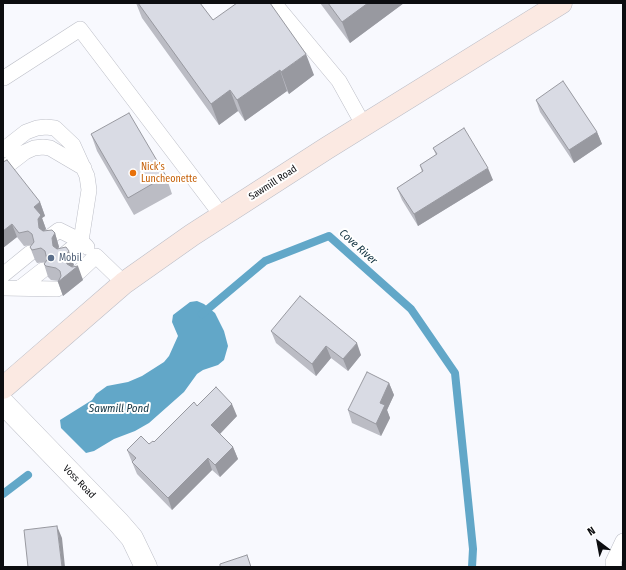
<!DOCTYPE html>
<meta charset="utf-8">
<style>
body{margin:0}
#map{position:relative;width:626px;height:570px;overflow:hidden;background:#f8f9fe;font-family:"Fira Sans Condensed",sans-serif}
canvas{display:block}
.frame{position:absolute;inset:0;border:4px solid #0c0d10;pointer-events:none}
.north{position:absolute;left:578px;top:522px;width:40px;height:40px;-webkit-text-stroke:3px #fff;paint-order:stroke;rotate:328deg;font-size:11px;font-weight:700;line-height:16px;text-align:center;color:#0c0d10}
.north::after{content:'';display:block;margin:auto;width:14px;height:18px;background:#0c0d10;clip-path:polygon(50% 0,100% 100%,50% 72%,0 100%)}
</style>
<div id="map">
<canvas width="626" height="570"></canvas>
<div class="frame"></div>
<div class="north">N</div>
</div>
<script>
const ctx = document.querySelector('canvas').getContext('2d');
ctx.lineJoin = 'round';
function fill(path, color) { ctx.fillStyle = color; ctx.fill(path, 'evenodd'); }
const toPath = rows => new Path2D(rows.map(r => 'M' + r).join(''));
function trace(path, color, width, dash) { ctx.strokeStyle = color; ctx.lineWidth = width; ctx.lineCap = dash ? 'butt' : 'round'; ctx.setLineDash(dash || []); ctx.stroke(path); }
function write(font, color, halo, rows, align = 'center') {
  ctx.font = font + ' "Fira Sans Condensed",sans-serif'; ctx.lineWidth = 4; ctx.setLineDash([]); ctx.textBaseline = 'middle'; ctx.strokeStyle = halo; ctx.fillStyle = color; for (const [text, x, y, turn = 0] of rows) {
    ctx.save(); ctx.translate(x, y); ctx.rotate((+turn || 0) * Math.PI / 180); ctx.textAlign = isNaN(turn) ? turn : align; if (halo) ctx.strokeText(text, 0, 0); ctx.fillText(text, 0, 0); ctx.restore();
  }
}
fill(toPath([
 [197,301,204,304,215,313,224,331,228,346,224,360,218,365,203,370,197,374,184,392,149,423,135,431,114,439,94,451,86,453,61,428,60,420,92,400,96,394,107,386,128,382,142,376,164,362,169,356,178,336,172,322,173,315,190,302]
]), '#62a7c8');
trace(toPath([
 [202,314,265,261,329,236,411,309,455,373,473,549,472,567],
 [3,494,28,475]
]), '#62a7c8', 8);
const lane = toPath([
 [274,3,339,81,364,126],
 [4,78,80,29,222,216],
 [3,150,26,132,37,128,46,127,55,128,73,145,87,176,89,190,81,241,65,254],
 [3,169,25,152,34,148,43,147,50,148,84,168],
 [51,236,59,230,81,241,87,247],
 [79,272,96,256,124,283],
 [3,275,30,253],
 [3,288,57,289],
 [20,288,43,270],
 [614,567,613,562,623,541]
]);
const street = toPath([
 [3,403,119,523,132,538,146,567]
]);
const secondary = toPath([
 [3,388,124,283,192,235,327,148,561,3]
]);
trace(lane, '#bcbec7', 16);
trace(street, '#bcbec7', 23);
trace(secondary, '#bcbec7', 23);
trace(lane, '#fff', 15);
trace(street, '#fff', 22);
trace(secondary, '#fbe9e2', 22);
fill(toPath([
 [136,3,200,3,213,20,314,75,289,94,287,91,245,121,238,111,219,125,142,18],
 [320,3,404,3,350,43],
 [536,100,597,132,602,144,574,163,540,112],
 [91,134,166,176,172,194,134,215,97,151],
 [433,148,493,180,418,226,402,200,397,188,422,172,420,165,436,155],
 [3,162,40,202,45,216,42,218,46,229,44,231,55,233,59,247,58,249,74,265,72,267,83,280,63,296,58,282,59,281,51,280,48,277,44,264,45,262,37,263,35,260,30,247,32,245,24,246,17,237,3,248],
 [271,331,361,355,348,371,331,358,316,376,276,343],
 [389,383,394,395,387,410,390,418,381,436,352,423,348,410],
 [197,406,237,416,220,434,233,447,238,459,220,477,212,470,172,510,137,474,127,450,149,444,154,442]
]), '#bbbcc4');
fill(toPath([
 [368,3,404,3,350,43,342,22],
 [306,54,314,75,289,94,281,72],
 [280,70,287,91,245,121,237,100],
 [230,90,238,111,219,125,211,104],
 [597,132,602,144,574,163,569,150],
 [488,168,493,180,418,226,414,214],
 [40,202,45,216,42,218,46,229,43,233,39,228,34,207],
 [12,224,17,237,3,248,3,231],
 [55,233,59,247,56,251,53,246,52,238],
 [69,251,74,265,70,270,78,266,83,280,63,296,58,282,67,264,65,256],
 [357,343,361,355,348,371,343,359],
 [326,346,331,358,316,376,312,364],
 [389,383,394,395,387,410,390,418,381,436,376,424,380,403],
 [232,404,237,416,216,438,211,425],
 [233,447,238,459,220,477,215,465],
 [208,458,212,470,172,510,168,498],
 [57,526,62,538,65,567,62,567]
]), '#9899a0');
const building = toPath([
 [138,3,200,3,213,20,237,3,270,3,306,54,281,72,280,70,237,100,230,90,211,104,138,3],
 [328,3,368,3,342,22,328,3],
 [563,81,597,132,569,150,536,100,563,81],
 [129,113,166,176,128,198,91,134,129,113],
 [464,128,488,168,414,214,397,188,423,171,420,165,437,154,433,148,464,128],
 [7,160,40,202,34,207,41,215,38,219,39,228,43,231,52,230,55,233,52,238,53,246,57,249,66,247,69,251,65,256,67,264,72,267,78,266,58,282,61,276,60,271,56,268,46,266,44,264,47,260,45,251,41,248,32,250,30,247,34,242,32,234,28,231,19,233,12,224,3,231,3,162,7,160],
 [300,296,357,343,343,359,326,346,312,364,271,331,300,296],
 [367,372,389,383,380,403,385,405,376,424,348,410,367,372],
 [216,387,232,404,211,425,233,447,215,465,208,458,168,498,132,462,136,458,127,450,141,436,149,444,153,441,154,442,194,402,197,406,216,387],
 [57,526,62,567,28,567,24,530,57,526],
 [247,555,251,567,220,567,220,564,247,555]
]);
fill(building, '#d9dbe4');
trace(building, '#9899a0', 1);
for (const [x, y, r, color] of [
 [133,173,4,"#e8710a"],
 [51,258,4,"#5c6f8a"]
]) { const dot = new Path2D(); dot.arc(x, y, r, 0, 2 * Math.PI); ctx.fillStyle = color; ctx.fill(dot); trace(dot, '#fff', 1.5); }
write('10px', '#c56008', '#fff', [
 ["Nick’s",141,167],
 ["Luncheonette",141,179]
], 'left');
write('10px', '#0c0d10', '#fff', [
 ["Sawmill Road",273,183,-33],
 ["Voss Road",79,482,46]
]);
write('10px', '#4e5e75', '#fff', [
 ["Mobil",59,258]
], 'left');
write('italic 11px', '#10313f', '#fff', [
 ["Cove River",358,247,42],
 ["Sawmill Pond",119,409]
]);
</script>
